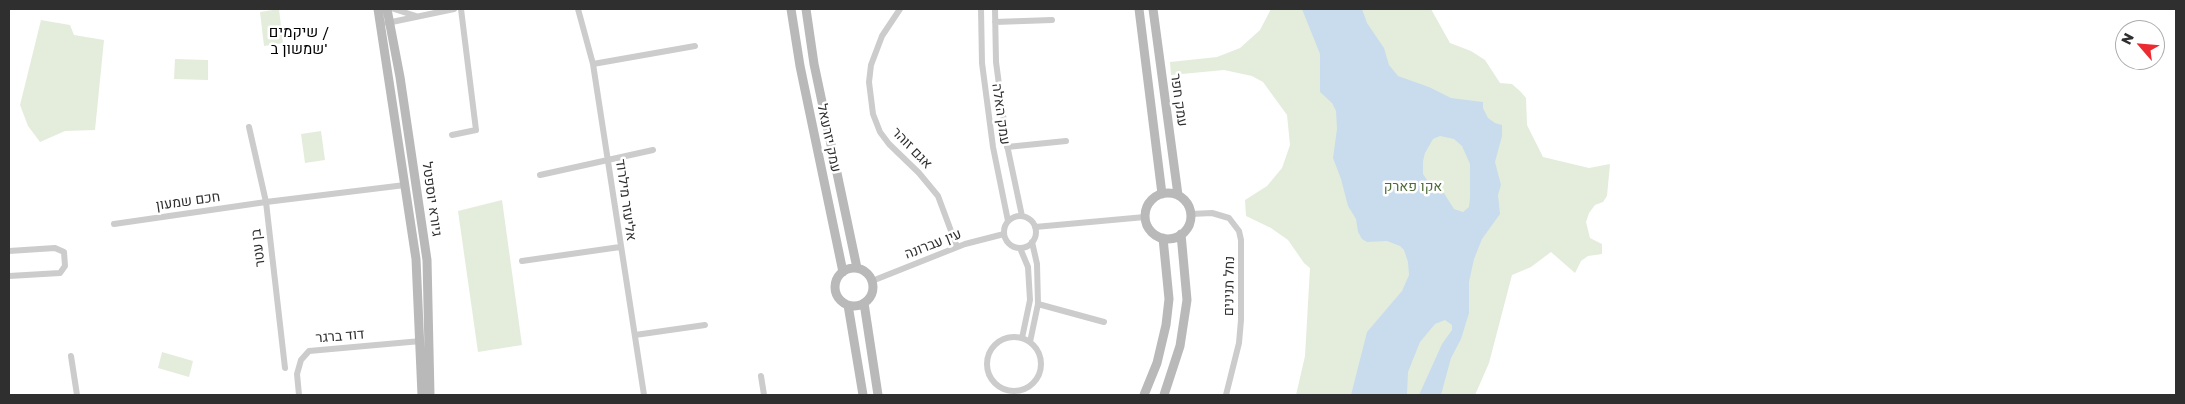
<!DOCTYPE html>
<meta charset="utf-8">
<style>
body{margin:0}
#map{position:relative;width:2185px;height:404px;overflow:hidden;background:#fff;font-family:"Golos Text",sans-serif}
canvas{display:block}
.frame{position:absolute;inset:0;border:10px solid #2f2f2f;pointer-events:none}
.north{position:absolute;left:2115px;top:20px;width:50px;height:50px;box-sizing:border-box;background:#fff;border:1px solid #acacac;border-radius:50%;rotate:297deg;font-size:14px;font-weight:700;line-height:20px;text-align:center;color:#2f2f2f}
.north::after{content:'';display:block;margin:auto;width:18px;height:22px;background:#eb2b2f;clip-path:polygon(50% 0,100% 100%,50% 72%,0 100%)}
</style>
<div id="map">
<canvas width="2185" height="404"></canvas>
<div class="frame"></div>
<div class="north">N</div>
</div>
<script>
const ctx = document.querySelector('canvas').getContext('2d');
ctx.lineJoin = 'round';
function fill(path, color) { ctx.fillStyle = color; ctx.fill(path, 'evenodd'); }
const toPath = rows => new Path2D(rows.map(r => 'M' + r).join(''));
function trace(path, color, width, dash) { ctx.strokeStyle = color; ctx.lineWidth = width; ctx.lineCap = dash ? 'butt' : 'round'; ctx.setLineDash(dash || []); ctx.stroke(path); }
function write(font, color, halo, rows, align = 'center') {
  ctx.font = font + ' "Golos Text",Heebo,sans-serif'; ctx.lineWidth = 5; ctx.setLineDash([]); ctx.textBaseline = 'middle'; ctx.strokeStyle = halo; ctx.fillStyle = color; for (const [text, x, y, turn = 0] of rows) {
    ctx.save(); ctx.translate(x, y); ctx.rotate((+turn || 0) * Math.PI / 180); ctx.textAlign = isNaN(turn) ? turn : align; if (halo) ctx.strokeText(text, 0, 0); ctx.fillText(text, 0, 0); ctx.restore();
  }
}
fill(toPath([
 [279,9,283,43,264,46,260,12],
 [1271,9,1431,9,1450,43,1471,51,1485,60,1500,83,1512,84,1521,92,1526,98,1527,125,1543,157,1589,168,1610,164,1607,196,1603,202,1595,205,1589,213,1586,222,1590,238,1602,244,1602,254,1588,256,1581,261,1575,273,1551,252,1531,267,1512,275,1489,363,1475,395,1296,395,1305,356,1310,268,1304,263,1288,240,1271,228,1246,216,1245,200,1267,186,1282,168,1290,145,1287,115,1263,82,1252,76,1224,70,1171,75,1170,62,1217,57,1240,48,1260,30],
 [41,20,70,25,74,35,104,40,95,130,65,131,40,142,28,126,20,105],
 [175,59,208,60,208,80,174,79],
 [321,131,325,160,305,163,301,134],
 [502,200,522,345,478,352,458,211],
 [162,352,193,361,189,377,158,368]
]), '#e4eddc');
fill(toPath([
 [1302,9,1362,9,1367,23,1384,48,1389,65,1398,76,1429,87,1451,98,1483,102,1483,108,1488,118,1495,123,1502,125,1502,136,1495,162,1501,185,1498,195,1500,214,1482,239,1474,259,1469,282,1469,313,1461,339,1451,358,1441,395,1419,395,1442,344,1452,330,1452,325,1445,320,1435,324,1420,342,1408,372,1407,395,1351,395,1367,332,1402,291,1409,275,1408,262,1404,250,1400,246,1387,241,1367,242,1362,239,1358,232,1356,219,1348,206,1341,179,1333,158,1337,129,1336,111,1332,103,1320,92,1320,54],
 [1440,136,1454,139,1462,146,1470,164,1470,198,1469,207,1463,212,1454,209,1442,190,1427,180,1423,174,1423,161,1425,153,1433,139]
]), '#c8dced');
trace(toPath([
 [394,9,416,16],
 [578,9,593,64,644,395],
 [900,9,882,36,871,65,869,82,873,114,880,132,889,144,919,173,938,196,957,247],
 [981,9,982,63,993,147,1008,221],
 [995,9,996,62,1007,145,1022,216],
 [995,22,1052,20],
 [387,23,454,9],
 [593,64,695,46],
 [249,127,266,202,285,368],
 [452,135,476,130,461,9],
 [1007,147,1066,141],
 [540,175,653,150],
 [1191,214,1212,213,1229,218,1239,231,1241,240,1241,320,1239,343,1226,395],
 '1004 232a16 16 0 1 1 32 0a16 16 0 1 1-32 0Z',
 [114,224,266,202,405,185],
 [1035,227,1145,217],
 [1020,248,1028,267,1030,300,1022,338],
 [9,251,55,248,64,252,65,266,60,273,9,276],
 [522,261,620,247],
 [872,281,965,244,1004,234],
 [1038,304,1104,322],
 [635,335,705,325],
 '987 364a27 27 0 1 1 54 0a27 27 0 1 1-54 0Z',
 [1030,342,1038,304,1037,264,1032,242],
 [71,356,77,395],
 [761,376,764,395],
 [299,395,297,374,301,360,309,351,421,341]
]), '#ccc', 6);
trace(toPath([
 [378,9,416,259,422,395],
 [387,9,400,77,427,260,430,395],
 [791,9,800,66,843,272],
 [806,9,814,64,857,268],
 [1139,9,1162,194],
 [1153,9,1178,195],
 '1145 216a23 23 0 1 1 46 0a23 23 0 1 1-46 0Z',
 '835 287a19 19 0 1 1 38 0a19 19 0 1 1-38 0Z',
 [864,303,878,395],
 [848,305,863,395],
 [1144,395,1157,363,1166,325,1169,299,1163,238],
 [1164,395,1180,346,1187,300,1181,234]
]), '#b9b9b9', 9);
write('14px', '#2f2f2f', '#fff', [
 ["עמק חפר",1179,100,82],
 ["עמק האלה",1001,114,82],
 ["עמק יזרעאל",829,138,78],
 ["אגם זוהר",912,148,46],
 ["גיורא יוספטל",432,199,82],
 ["אליעזר מילרוד",626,200,82],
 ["חכם שמעון",188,201,-8],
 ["עין עברונה",933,244,-21],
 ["בן עטר",258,248,-97],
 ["נחל תנינים",1229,286,-89],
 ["דוד ברגר",340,336,-5]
]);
write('14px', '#4f6c3a', '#fff', [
 ["אקו פארק",1413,187]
]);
write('15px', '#000', '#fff', [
 ["שיקמים /",299,32],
 ["שמשון ב'",299,49]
]);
</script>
